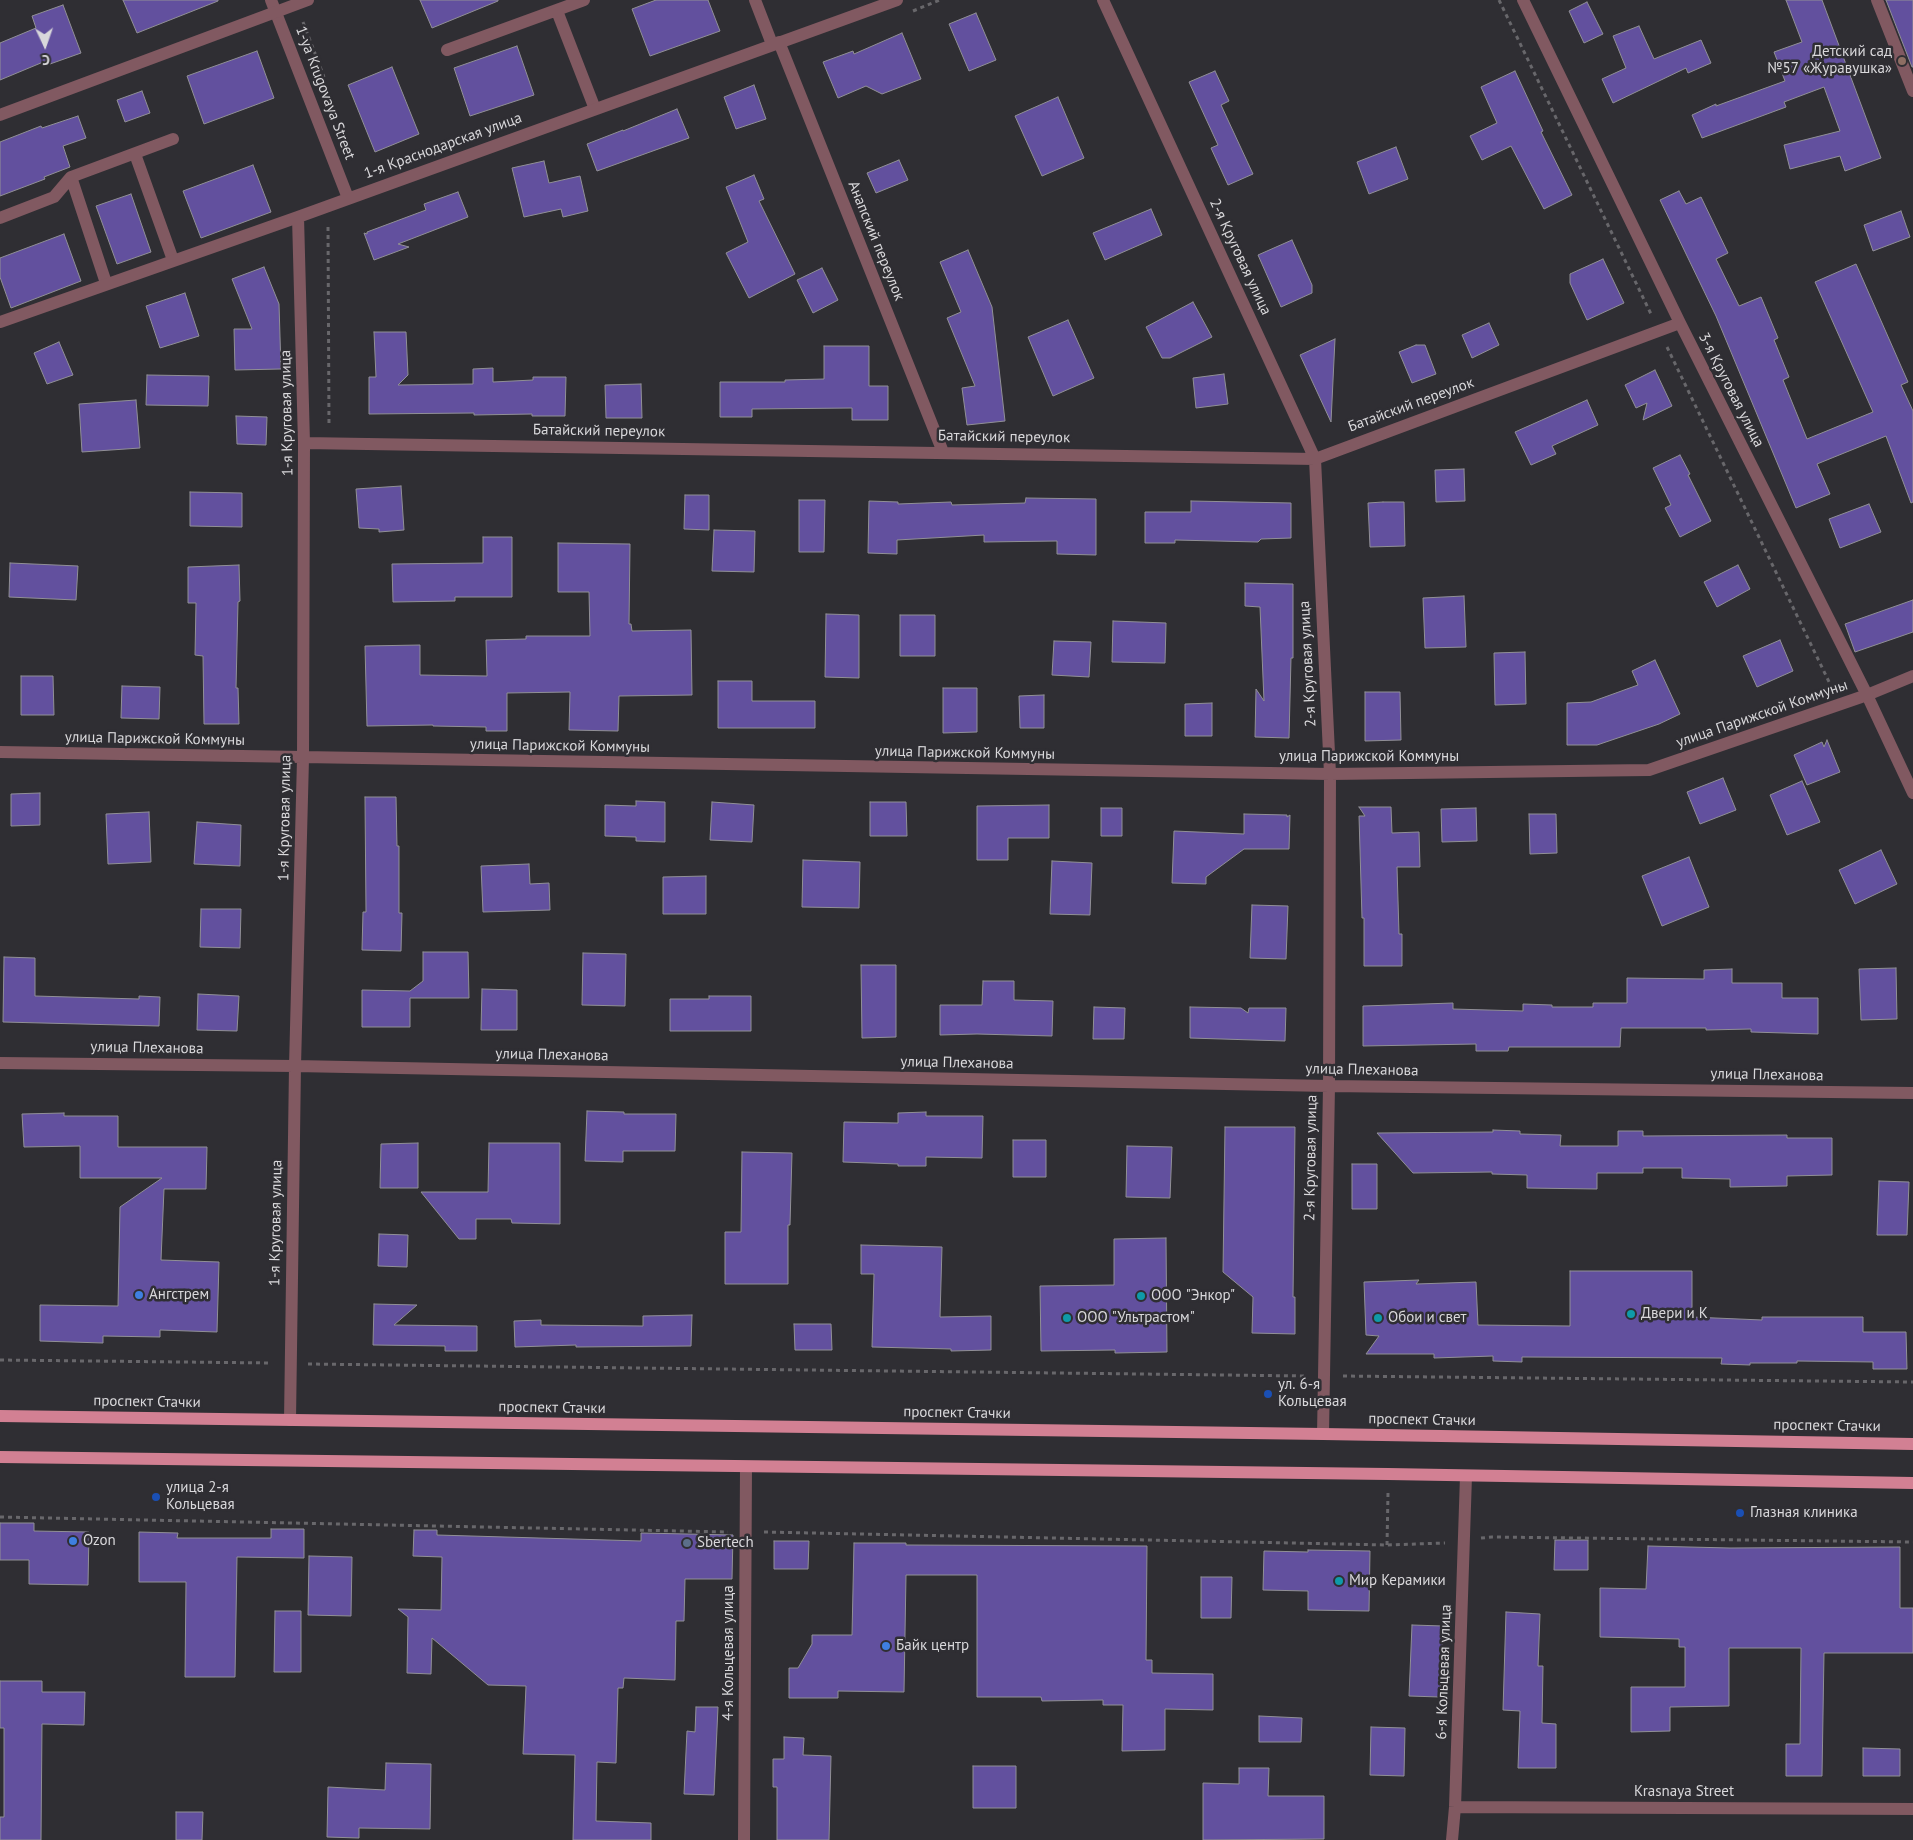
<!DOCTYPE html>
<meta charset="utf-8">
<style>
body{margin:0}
#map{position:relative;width:1913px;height:1840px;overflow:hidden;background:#2f2e33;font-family:"PT Sans",sans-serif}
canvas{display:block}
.north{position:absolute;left:20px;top:20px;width:50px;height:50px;-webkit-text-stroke:4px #2f2e33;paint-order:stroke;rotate:177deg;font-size:14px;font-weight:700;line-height:20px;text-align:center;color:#d9d8db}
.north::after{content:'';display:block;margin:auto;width:18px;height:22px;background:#d9d8db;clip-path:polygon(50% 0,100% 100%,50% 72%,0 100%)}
</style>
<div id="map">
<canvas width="1913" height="1840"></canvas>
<div class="north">С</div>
</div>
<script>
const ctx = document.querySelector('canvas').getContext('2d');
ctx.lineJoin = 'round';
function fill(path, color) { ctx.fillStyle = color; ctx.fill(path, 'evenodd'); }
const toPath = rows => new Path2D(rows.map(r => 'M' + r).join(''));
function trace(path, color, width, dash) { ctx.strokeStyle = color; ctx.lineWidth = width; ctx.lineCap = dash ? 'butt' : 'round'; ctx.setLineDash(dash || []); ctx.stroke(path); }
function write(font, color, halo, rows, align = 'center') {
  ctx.font = font + ' "PT Sans",sans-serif'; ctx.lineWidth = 5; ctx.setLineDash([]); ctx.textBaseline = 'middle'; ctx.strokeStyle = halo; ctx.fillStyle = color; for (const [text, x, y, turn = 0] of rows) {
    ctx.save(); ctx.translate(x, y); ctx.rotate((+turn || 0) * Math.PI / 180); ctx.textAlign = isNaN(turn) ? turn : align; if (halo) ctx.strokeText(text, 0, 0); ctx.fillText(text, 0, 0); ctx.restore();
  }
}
const building = toPath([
 [123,0,218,0,218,1,137,33,123,0],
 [420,0,498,0,498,1,432,28,420,0],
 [656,0,708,0,720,31,650,56,632,9,656,0],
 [1786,0,1822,0,1881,158,1845,171,1840,156,1790,169,1784,145,1840,131,1824,87,1784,102,1786,107,1702,138,1692,115,1716,104,1716,106,1785,81,1774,52,1802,42,1786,0],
 [1886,0,1913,0,1913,67,1912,67,1886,0],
 [1587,2,1603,34,1584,43,1569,11,1587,2],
 [63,5,81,53,50,64,48,60,0,80,0,43,36,28,32,16,63,5],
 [976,13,996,60,969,71,949,24,976,13],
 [1639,26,1654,59,1701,40,1711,63,1688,73,1686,68,1613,103,1602,79,1626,68,1613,36,1639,26],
 [902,33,921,79,882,94,866,86,838,98,823,62,853,51,854,54,902,33],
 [517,46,534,95,470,116,454,68,517,46],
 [257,51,274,98,204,124,187,76,257,51],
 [392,67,419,134,375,152,348,85,392,67],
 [1215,71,1229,101,1221,105,1253,174,1228,185,1211,148,1218,145,1189,82,1215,71],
 [1515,71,1543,131,1541,132,1572,195,1544,209,1511,146,1482,160,1470,136,1497,123,1481,87,1515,71],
 [754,85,766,119,736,129,724,97,754,85],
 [142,91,150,113,125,122,117,100,142,91],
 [1058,97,1084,158,1042,176,1015,116,1058,97],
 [677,109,689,138,597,171,587,144,623,130,623,131,677,109],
 [78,116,86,138,63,146,70,167,44,177,45,179,0,196,0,142,41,126,42,128,78,116],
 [1396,147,1408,179,1369,194,1357,162,1396,147],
 [899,160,908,180,876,193,867,173,899,160],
 [544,161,549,183,580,176,588,211,563,217,561,209,524,217,512,168,544,161],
 [253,165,271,212,201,238,183,191,253,165],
 [754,175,764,199,759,201,795,274,749,298,726,253,748,242,726,187,754,175],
 [1679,191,1686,204,1701,197,1728,253,1716,259,1739,306,1761,297,1778,338,1774,340,1789,377,1783,380,1807,439,1873,412,1815,282,1856,264,1908,382,1901,385,1913,411,1913,502,1911,503,1886,436,1817,464,1830,494,1796,508,1716,316,1660,200,1679,191],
 [458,192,468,217,398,244,409,247,374,260,364,233,367,234,367,232,426,210,424,204,458,192],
 [131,194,151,252,117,264,96,206,131,194],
 [1151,209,1162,235,1105,260,1093,233,1151,209],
 [1901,211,1910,237,1873,251,1864,225,1901,211],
 [64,234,81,281,11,308,0,277,0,258,64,234],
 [1292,240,1312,285,1312,293,1281,307,1258,255,1292,240],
 [968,250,992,307,1005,421,967,425,962,388,975,386,947,318,961,312,940,262,968,250],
 [1603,259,1624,303,1587,320,1570,283,1570,274,1603,259],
 [264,267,279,304,281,369,235,370,234,329,252,329,232,279,264,267],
 [822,268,838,300,813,313,797,280,822,268],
 [185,293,199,336,160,348,146,306,185,293],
 [1193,302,1212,337,1170,358,1162,358,1146,327,1193,302],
 [1068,320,1094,378,1053,396,1028,337,1068,320],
 [1489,323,1499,345,1472,358,1462,335,1489,323],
 [374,332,406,332,408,375,398,385,473,384,473,369,493,368,493,382,533,380,533,377,566,377,565,416,532,416,532,414,474,415,474,413,369,414,369,377,376,377,374,332],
 [1335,339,1331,422,1300,355,1335,339],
 [59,342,73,375,47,384,34,353,59,342],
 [1416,345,1425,345,1436,374,1412,383,1399,352,1416,345],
 [824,346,869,346,869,386,888,386,888,420,852,420,852,408,752,409,752,417,720,417,720,382,785,382,785,380,824,379,824,346],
 [1655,370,1672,406,1643,420,1647,403,1636,408,1625,385,1655,370],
 [1224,374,1228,404,1196,408,1193,378,1224,374],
 [147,375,209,376,208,406,146,405,147,375],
 [641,384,642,418,606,418,605,385,641,384],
 [136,400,140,448,82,452,79,404,136,400],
 [1587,400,1598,425,1552,446,1556,454,1531,465,1515,432,1587,400],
 [236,416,267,417,266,445,237,444,236,416],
 [1680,455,1690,474,1688,475,1711,521,1680,537,1665,508,1671,505,1653,468,1680,455],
 [1464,469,1465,501,1436,502,1435,470,1464,469],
 [401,486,404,530,379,532,379,529,359,528,356,489,401,486],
 [190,492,242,493,242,527,190,526,190,492],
 [685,495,709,495,709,530,684,529,685,495],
 [1026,498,1096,499,1096,555,1057,554,1057,541,984,542,984,535,897,540,897,554,868,553,869,501,898,502,898,504,951,502,952,505,1025,503,1026,498],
 [799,500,825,500,824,552,799,552,799,500],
 [1191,501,1291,503,1291,538,1261,539,1258,542,1175,540,1175,543,1145,543,1145,512,1191,512,1191,501],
 [1383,502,1404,502,1405,546,1370,547,1368,503,1383,502],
 [1869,504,1881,532,1840,548,1829,519,1869,504],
 [714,530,755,531,754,572,712,571,714,530],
 [483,537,512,537,512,597,455,597,455,601,393,602,392,564,483,563,483,537],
 [558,543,630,544,629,624,631,624,632,631,691,630,692,695,619,696,618,731,569,730,570,692,507,693,507,731,486,731,486,727,433,726,433,725,367,726,365,646,420,645,420,675,487,676,486,640,526,639,526,636,590,636,589,592,558,592,558,543],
 [10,563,78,566,76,600,9,597,10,563],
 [239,565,240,601,238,602,236,688,238,688,239,724,204,724,203,656,195,655,196,603,188,603,188,567,239,565],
 [1738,565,1750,589,1717,607,1704,582,1738,565],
 [1245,583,1293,584,1293,658,1291,658,1289,738,1255,737,1256,689,1264,701,1260,607,1245,606,1245,583],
 [1464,596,1466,647,1425,648,1423,598,1464,596],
 [1913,600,1913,632,1855,652,1845,624,1913,600],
 [826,614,859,615,859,678,825,677,826,614],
 [900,615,935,615,935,656,900,656,900,615],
 [1113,621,1166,623,1165,663,1112,662,1113,621],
 [1780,640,1793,671,1757,687,1743,656,1780,640],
 [1054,641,1091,642,1089,677,1052,675,1054,641],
 [1525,652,1526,704,1495,705,1494,653,1525,652],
 [1655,660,1680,714,1659,724,1597,745,1567,745,1567,703,1591,702,1638,685,1632,671,1655,660],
 [21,676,53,676,54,715,21,715,21,676],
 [718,681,752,681,752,701,815,701,815,728,718,728,718,681],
 [122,686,160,687,159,719,121,718,122,686],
 [943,688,977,688,977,732,943,733,943,688],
 [1365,692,1400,692,1401,740,1365,741,1365,692],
 [1044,695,1044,728,1020,728,1019,696,1044,695],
 [1212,703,1212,736,1185,736,1185,704,1212,703],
 [1827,740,1840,772,1807,785,1794,755,1822,742,1824,747,1827,740],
 [1723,778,1736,810,1700,824,1687,792,1723,778],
 [1802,781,1820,822,1787,835,1770,795,1802,781],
 [40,793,40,825,11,826,11,794,40,793],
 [365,797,396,797,397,846,399,846,399,913,402,913,401,951,362,950,363,912,366,912,365,797],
 [636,801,665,802,665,842,636,841,636,837,605,836,605,805,636,806,636,801],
 [712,802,754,805,752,842,710,840,712,802],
 [870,802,906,802,907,836,870,836,870,802],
 [1049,805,1049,838,1008,838,1008,860,977,860,977,806,1049,805],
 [1359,807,1391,807,1392,833,1419,832,1420,867,1397,867,1399,934,1402,934,1402,966,1364,966,1364,918,1362,918,1359,816,1365,816,1359,807],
 [1101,808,1122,808,1122,836,1101,836,1101,808],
 [1476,808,1477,841,1442,842,1441,809,1476,808],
 [149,812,151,862,108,864,106,814,149,812],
 [1244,814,1287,815,1287,817,1290,815,1289,849,1244,849,1206,877,1206,884,1172,883,1174,831,1244,834,1244,814],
 [1529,814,1556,814,1557,853,1530,854,1529,814],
 [197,822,241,825,240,866,194,864,197,822],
 [1881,850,1897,884,1855,904,1839,870,1881,850],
 [1689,857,1709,907,1662,926,1642,876,1689,857],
 [803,860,860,862,859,908,802,907,803,860],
 [1052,861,1092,863,1090,915,1050,914,1052,861],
 [529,864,530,884,549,883,550,910,483,912,481,866,529,864],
 [706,876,706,914,663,914,663,877,706,876],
 [1252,905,1288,906,1286,959,1250,958,1252,905],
 [201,909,241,909,240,948,200,947,201,909],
 [423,952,468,952,469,998,410,998,410,1027,362,1027,362,990,410,991,423,981,423,952],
 [583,953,626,954,625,1006,582,1005,583,953],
 [4,957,35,958,35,996,139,999,139,996,160,997,159,1026,3,1022,4,957],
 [861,965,896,965,896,1037,862,1038,861,965],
 [1896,968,1897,1019,1861,1020,1859,969,1896,968],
 [1732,969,1732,983,1782,983,1782,998,1818,998,1818,1034,1751,1032,1751,1029,1706,1030,1706,1028,1621,1028,1620,1047,1509,1047,1508,1051,1476,1051,1476,1044,1363,1046,1363,1006,1453,1003,1453,1009,1523,1011,1523,1004,1552,1005,1552,1007,1593,1007,1593,1003,1627,1003,1627,978,1704,979,1704,970,1732,969],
 [983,981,1014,981,1014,1000,1053,1001,1052,1036,977,1034,940,1035,940,1005,982,1005,983,981],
 [482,989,517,990,517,1030,481,1030,482,989],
 [198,994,239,996,237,1031,197,1030,198,994],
 [709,996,751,996,751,1031,670,1031,670,999,709,999,709,996],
 [1094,1007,1125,1008,1124,1039,1093,1039,1094,1007],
 [1190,1007,1241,1008,1248,1013,1249,1008,1286,1008,1285,1041,1190,1038,1190,1007],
 [587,1111,624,1112,624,1114,676,1114,675,1151,623,1151,623,1162,585,1161,587,1111],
 [926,1112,926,1116,983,1116,982,1158,926,1157,926,1166,898,1166,898,1164,843,1162,844,1122,898,1123,898,1113,926,1112],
 [64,1113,64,1116,118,1116,118,1147,207,1147,206,1189,164,1189,161,1260,219,1262,217,1332,160,1330,160,1337,103,1336,103,1343,40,1341,40,1305,118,1306,120,1207,162,1178,80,1178,80,1146,24,1147,22,1114,64,1113],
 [1225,1127,1295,1127,1293,1297,1295,1297,1295,1334,1252,1333,1253,1297,1223,1272,1225,1127],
 [1493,1130,1520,1131,1520,1134,1561,1135,1560,1146,1618,1146,1618,1131,1643,1131,1643,1136,1787,1135,1787,1138,1832,1138,1832,1175,1787,1176,1787,1186,1730,1187,1730,1179,1682,1178,1682,1168,1643,1168,1643,1173,1597,1173,1597,1189,1527,1188,1527,1175,1492,1174,1492,1172,1413,1173,1377,1133,1493,1132,1493,1130],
 [1013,1140,1046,1140,1046,1177,1013,1177,1013,1140],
 [418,1143,418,1188,380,1188,381,1144,418,1143],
 [489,1143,560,1143,560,1224,512,1223,511,1219,476,1219,476,1239,459,1239,421,1192,488,1192,489,1143],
 [1127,1146,1172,1147,1170,1198,1126,1197,1127,1146],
 [742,1152,792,1153,790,1225,788,1225,788,1284,725,1284,725,1232,741,1232,742,1152],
 [1352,1164,1377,1164,1377,1209,1352,1209,1352,1164],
 [1879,1181,1909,1182,1907,1235,1877,1235,1879,1181],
 [379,1234,408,1235,407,1267,378,1266,379,1234],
 [1166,1238,1167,1352,1115,1353,1115,1350,1041,1351,1040,1286,1114,1285,1114,1239,1166,1238],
 [861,1245,942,1247,940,1317,991,1316,991,1350,951,1351,951,1349,872,1347,874,1274,861,1274,861,1245],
 [1570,1271,1692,1271,1692,1317,1762,1320,1762,1317,1863,1317,1863,1332,1906,1332,1907,1369,1873,1369,1873,1362,1797,1361,1797,1363,1750,1363,1750,1365,1721,1364,1722,1358,1522,1357,1522,1362,1493,1361,1493,1356,1434,1358,1434,1354,1366,1354,1379,1336,1366,1335,1364,1282,1419,1280,1416,1284,1476,1282,1478,1325,1570,1326,1570,1271],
 [374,1304,417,1305,394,1325,477,1326,477,1351,445,1351,445,1346,373,1345,374,1304],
 [692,1315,691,1346,576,1347,576,1345,515,1347,514,1321,541,1320,541,1325,643,1326,643,1316,692,1315],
 [794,1324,831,1324,832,1350,795,1350,794,1324],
 [0,1523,34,1523,34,1531,89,1532,88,1585,29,1584,29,1560,0,1560,0,1523],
 [271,1529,304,1529,304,1558,237,1557,235,1677,185,1677,186,1582,139,1582,139,1532,178,1533,177,1538,271,1538,271,1529],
 [414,1530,437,1530,437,1535,641,1541,641,1533,733,1535,732,1579,685,1579,684,1621,676,1621,675,1680,624,1678,623,1688,618,1688,616,1763,597,1762,596,1821,651,1823,651,1840,573,1840,575,1755,523,1754,526,1686,488,1685,432,1638,431,1674,407,1673,408,1617,398,1609,441,1610,442,1557,413,1556,414,1530],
 [1555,1540,1588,1540,1588,1570,1554,1570,1555,1540],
 [774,1541,809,1541,808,1569,774,1569,774,1541],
 [854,1543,906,1543,906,1545,1147,1546,1146,1660,1152,1660,1152,1673,1213,1674,1213,1710,1165,1709,1165,1750,1122,1751,1123,1705,1103,1705,1103,1700,1042,1701,1041,1697,977,1697,977,1575,906,1575,904,1692,838,1691,838,1698,789,1698,789,1668,798,1668,812,1644,812,1635,852,1635,854,1543],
 [1648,1546,1730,1548,1900,1547,1900,1608,1913,1608,1913,1653,1824,1653,1822,1776,1786,1776,1786,1744,1800,1744,1801,1648,1729,1648,1729,1706,1670,1707,1670,1731,1631,1732,1631,1687,1685,1687,1685,1647,1679,1647,1679,1639,1600,1637,1600,1588,1646,1589,1648,1546],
 [1308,1550,1370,1551,1369,1611,1308,1610,1308,1591,1263,1590,1264,1551,1308,1552,1308,1550],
 [309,1556,352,1557,351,1616,308,1615,309,1556],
 [1201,1577,1232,1577,1231,1618,1201,1618,1201,1577],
 [275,1611,301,1611,301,1672,274,1672,275,1611],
 [1506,1612,1540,1614,1538,1666,1543,1666,1542,1723,1556,1724,1556,1768,1518,1768,1520,1711,1503,1710,1506,1612],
 [1412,1625,1443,1626,1440,1697,1409,1696,1412,1625],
 [0,1681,42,1681,42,1692,85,1692,84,1725,42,1724,41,1840,0,1840,0,1817,4,1817,4,1728,0,1728,0,1681],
 [696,1707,718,1707,714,1795,684,1794,687,1731,695,1732,696,1707],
 [1259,1716,1302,1718,1301,1742,1259,1742,1259,1716],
 [1371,1727,1405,1728,1404,1776,1370,1775,1371,1727],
 [784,1737,804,1738,803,1755,831,1756,829,1840,777,1840,777,1787,773,1787,773,1759,784,1759,784,1737],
 [1863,1748,1900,1749,1900,1776,1863,1776,1863,1748],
 [386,1763,431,1764,430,1829,359,1828,359,1838,327,1837,328,1787,385,1790,386,1763],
 [973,1766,1016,1766,1016,1808,973,1808,973,1766],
 [1239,1768,1269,1768,1268,1796,1324,1796,1324,1839,1203,1840,1203,1783,1239,1784,1239,1768],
 [176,1812,203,1812,202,1840,176,1840,176,1812]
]);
fill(building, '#62509e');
trace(building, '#919096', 1);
trace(toPath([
 [1499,0,1651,314],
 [913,11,940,0],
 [303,22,324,77],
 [328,227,329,426],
 [1667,347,1832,688],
 [0,1360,272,1363],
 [308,1364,1307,1376],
 [1343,1376,1913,1382],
 [0,1517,728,1532],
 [764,1532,1387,1545,1445,1543],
 [1481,1538,1492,1537,1913,1542],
 [1387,1545,1388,1493]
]), '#68676b', 3, [4, 4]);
trace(toPath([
 [755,0,772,44],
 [1877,0,1913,91],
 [557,11,595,109],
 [447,50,584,0],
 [135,154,173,260],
 [71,177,106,283],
 [0,218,54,197,71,177,173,139]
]), '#815961', 12);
trace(toPath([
 [271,0,348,198],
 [1103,0,1315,459,1330,774,1329,1086,1323,1434],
 [1523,0,1680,323,1867,695,1913,793],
 [779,42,943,452],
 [0,322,298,217,897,0],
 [304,443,1315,459,1680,323],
 [0,752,1330,774,1649,770,1867,695,1913,676],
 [0,1063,295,1066,1329,1086,1913,1093],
 [290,1420,295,1066,303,759,304,443,298,217],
 [1455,1807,1913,1809],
 [744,1840,746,1467],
 [1452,1840,1455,1807,1466,1476]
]), '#815961', 12);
trace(toPath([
 [0,115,308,0]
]), '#815961', 12);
trace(toPath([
 [0,1416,1323,1434,1913,1444],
 [0,1457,1388,1474,1913,1483]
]), '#d28093', 12);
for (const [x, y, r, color] of [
 [1902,61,5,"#8d6e63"],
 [139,1295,5,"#3f7fe0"],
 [1141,1296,5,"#0f9aa8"],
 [1631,1314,5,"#0f9aa8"],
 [1067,1318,5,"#0f9aa8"],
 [1378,1318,5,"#0f9aa8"],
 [1268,1394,5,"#1a4fb4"],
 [156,1497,5,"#1a4fb4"],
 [1740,1513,5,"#1a4fb4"],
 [73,1541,5,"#3f7fe0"],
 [687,1543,5,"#5c6f8a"],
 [1339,1581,5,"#0f9aa8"],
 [886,1646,5,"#3f7fe0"]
]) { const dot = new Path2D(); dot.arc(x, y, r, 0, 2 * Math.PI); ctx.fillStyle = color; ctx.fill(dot); trace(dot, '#2f2e33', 2); }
write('15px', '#d9d8db', '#2f2e33', [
 ["Детский сад",1892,52,"right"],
 ["№57 «Журавушка»",1892,69,"right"],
 ["Ангстрем",149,1295],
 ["ООО \"Энкор\"",1151,1296],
 ["Двери и К",1641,1314],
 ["ООО \"Ультрастом\"",1077,1318],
 ["Обои и свет",1388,1318],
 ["ул. 6-я",1278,1385],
 ["Кольцевая",1278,1402],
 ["улица 2-я",166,1488],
 ["Кольцевая",166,1505],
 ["Глазная клиника",1750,1513],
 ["Ozon",83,1541],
 ["Sbertech",697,1543],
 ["Мир Керамики",1349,1581],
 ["Байк центр",896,1646]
], 'left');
write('15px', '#d9d8db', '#2f2e33', [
 ["1-ya Krugovaya Street",325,93,69],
 ["1-я Краснодарская улица",443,146,-20],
 ["Анапский переулок",876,241,68],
 ["2-я Круговая улица",1240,257,65],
 ["3-я Круговая улица",1731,390,63],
 ["Батайский переулок",1411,405,-20],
 ["1-я Круговая улица",287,413,-91],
 ["Батайский переулок",599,431,1],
 ["Батайский переулок",1004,437,1],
 ["2-я Круговая улица",1308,664,-93],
 ["улица Парижской Коммуны",1762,714,-19],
 ["улица Парижской Коммуны",155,739,1],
 ["улица Парижской Коммуны",560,746,1],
 ["улица Парижской Коммуны",965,753,1],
 ["улица Парижской Коммуны",1369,757],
 ["1-я Круговая улица",285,818,-89],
 ["улица Плеханова",147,1048,1],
 ["улица Плеханова",552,1055,1],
 ["улица Плеханова",957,1063,1],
 ["улица Плеханова",1362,1070,1],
 ["улица Плеханова",1767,1075,1],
 ["2-я Круговая улица",1311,1158,-89],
 ["1-я Круговая улица",276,1223,-89],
 ["проспект Стачки",147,1402,1],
 ["проспект Стачки",552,1408,1],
 ["проспект Стачки",957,1413,1],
 ["проспект Стачки",1422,1420,1],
 ["проспект Стачки",1827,1426,1],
 ["4-я Кольцевая улица",729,1653,-90],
 ["6-я Кольцевая улица",1444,1672,-88],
 ["Krasnaya Street",1684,1792]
]);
</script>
